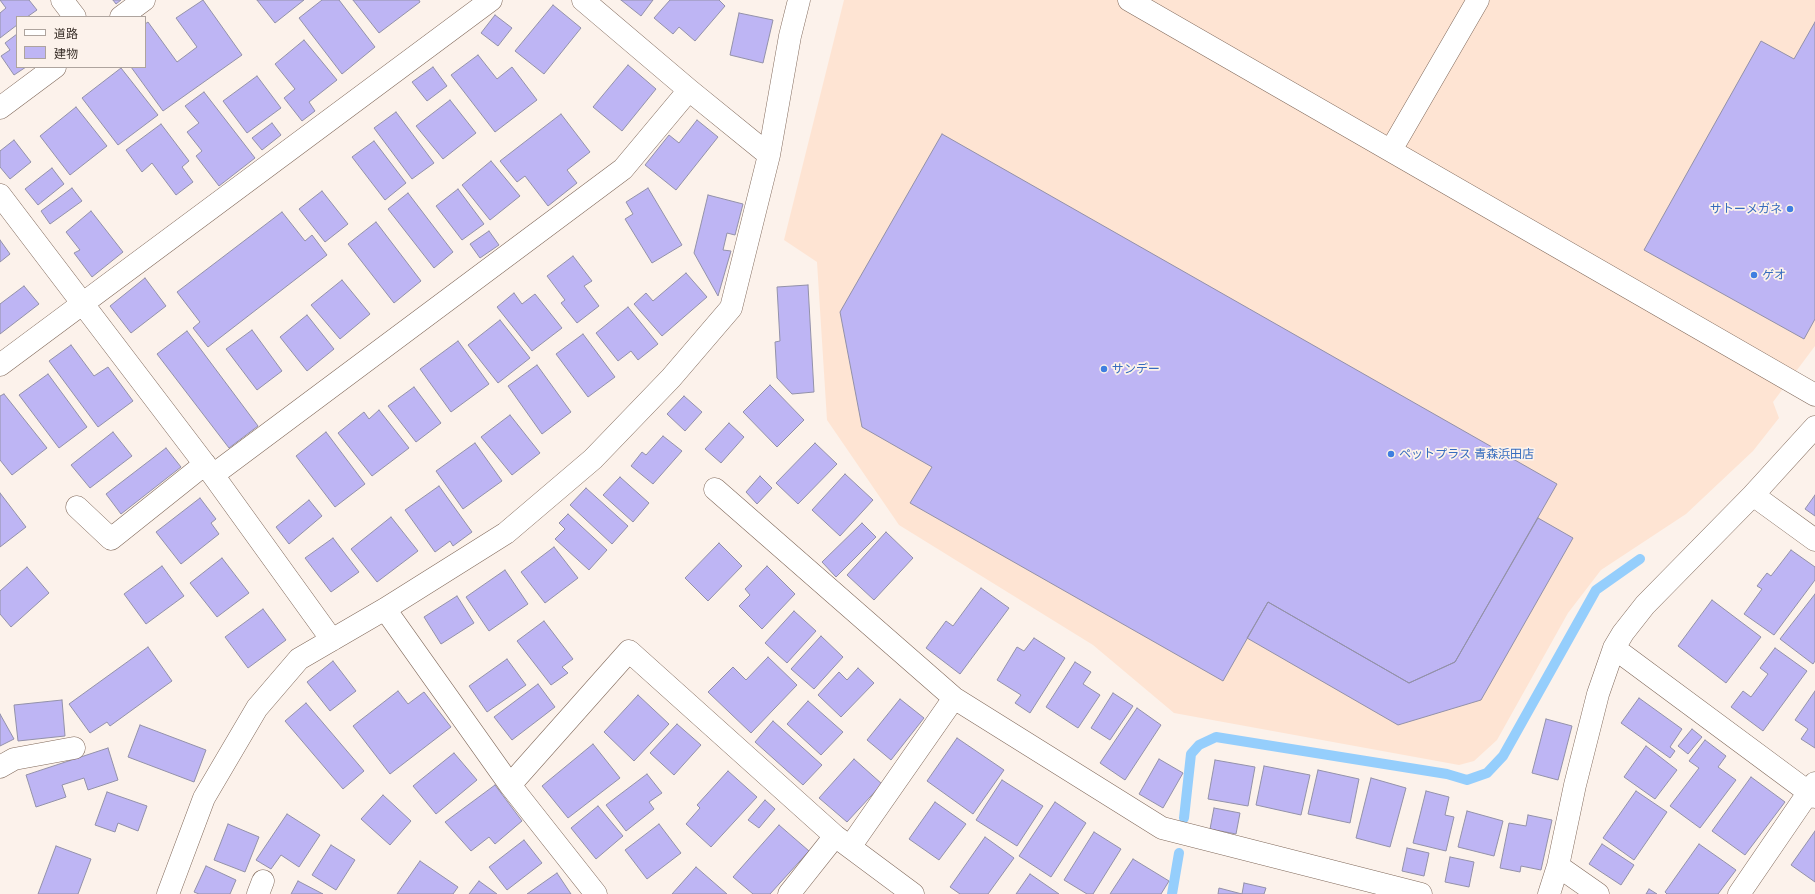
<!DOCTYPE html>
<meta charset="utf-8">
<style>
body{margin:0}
#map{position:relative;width:1815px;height:894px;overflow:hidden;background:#fcf2eb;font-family:"Public Sans","Noto Sans JP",sans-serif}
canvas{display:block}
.legend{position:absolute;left:16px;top:16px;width:130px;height:52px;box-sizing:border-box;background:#fcf2eb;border:1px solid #aea49e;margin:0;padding:5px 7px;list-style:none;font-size:12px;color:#3a302a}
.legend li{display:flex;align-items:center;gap:8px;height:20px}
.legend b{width:20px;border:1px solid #aea49e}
</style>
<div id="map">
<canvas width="1815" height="894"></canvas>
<ul class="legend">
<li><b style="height:5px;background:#fff"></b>道路</li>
<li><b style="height:11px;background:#beb5f4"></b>建物</li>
</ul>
</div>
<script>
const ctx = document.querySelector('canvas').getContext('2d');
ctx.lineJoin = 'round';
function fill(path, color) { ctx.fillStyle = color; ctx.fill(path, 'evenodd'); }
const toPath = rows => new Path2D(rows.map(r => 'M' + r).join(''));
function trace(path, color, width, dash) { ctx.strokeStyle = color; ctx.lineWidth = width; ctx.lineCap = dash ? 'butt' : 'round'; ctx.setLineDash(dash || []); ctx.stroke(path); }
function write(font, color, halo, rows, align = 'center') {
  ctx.font = font + ' "Public Sans","Noto Sans JP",sans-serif'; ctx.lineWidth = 3.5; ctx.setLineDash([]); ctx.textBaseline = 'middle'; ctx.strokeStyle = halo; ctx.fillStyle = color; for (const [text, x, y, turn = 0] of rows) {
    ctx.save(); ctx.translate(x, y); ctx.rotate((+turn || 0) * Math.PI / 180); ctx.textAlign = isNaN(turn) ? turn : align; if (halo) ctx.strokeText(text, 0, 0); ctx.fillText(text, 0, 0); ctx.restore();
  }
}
fill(toPath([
 [844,0,1815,0,1815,346,1773,402,1779,418,1753,451,1686,514,1601,570,1568,613,1497,740,1474,761,1459,765,1174,713,1093,645,899,525,827,420,817,262,784,240]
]), '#fee4d3');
trace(toPath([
 [1184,818,1191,754,1199,745,1216,737,1447,774,1467,780,1487,773,1503,756,1596,590,1640,559],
 [1172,894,1179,853]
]), '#95cefc', 10);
const building = toPath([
 [0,0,29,0,37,10,27,17,17,17,17,25,0,38,0,13,6,8,0,0],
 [113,0,121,0,116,4,113,0],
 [203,0,242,55,163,111,131,67,145,67,145,24,148,22,177,62,197,47,176,18,203,0],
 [257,0,304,0,275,23,257,0],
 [322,0,339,0,375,47,342,74,299,18,322,0],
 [353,0,419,0,420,2,379,33,353,0],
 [621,0,653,0,641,16,621,0],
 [670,0,719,0,725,6,695,41,679,27,673,34,654,18,670,0],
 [553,5,581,28,544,74,515,51,553,5],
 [739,13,773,20,763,63,730,55,739,13],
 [495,15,512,28,498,46,481,33,495,15],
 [1815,22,1815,319,1804,339,1644,250,1761,41,1794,59,1815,22],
 [17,34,17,67,26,67,14,75,1,56,10,50,5,43,17,34],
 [304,40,337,80,309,102,315,111,302,121,284,98,295,89,275,64,304,40],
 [478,55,497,79,512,67,537,100,495,132,451,75,478,55],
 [628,65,656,89,622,131,593,107,628,65],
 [433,67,447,86,427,101,412,82,433,67],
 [121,68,158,115,118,145,82,98,121,68],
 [257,76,281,108,247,133,223,101,257,76],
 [204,92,255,158,219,186,196,156,202,151,187,132,199,123,185,106,204,92],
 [450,100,476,133,443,159,416,126,450,100],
 [76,107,107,146,70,175,40,136,76,107],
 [396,112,434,163,412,179,374,128,396,112],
 [561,114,590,152,567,170,577,183,548,206,525,176,517,182,500,161,561,114],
 [697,120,718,137,676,190,645,165,669,135,679,143,697,120],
 [272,123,281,135,262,150,252,138,272,123],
 [161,124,189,161,182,167,193,182,176,195,152,163,142,172,126,150,161,124],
 [942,134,1557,484,1455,662,1409,683,1268,602,1223,681,910,503,932,467,862,427,840,312,942,134],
 [14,140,31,162,10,179,0,167,0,151,14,140],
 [374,141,406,183,385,200,352,157,374,141],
 [491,161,520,196,490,220,462,185,491,161],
 [52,168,64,184,38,205,25,189,52,168],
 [72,188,82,201,50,224,41,211,72,188],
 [648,188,682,245,652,263,625,219,633,214,626,202,648,188],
 [458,189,484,224,462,240,436,206,458,189],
 [322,191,348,224,325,242,299,209,322,191],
 [408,193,453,252,434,268,388,209,408,193],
 [708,195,743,204,735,235,727,233,723,250,731,251,718,296,694,253,708,195],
 [91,211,123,252,92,277,74,253,80,250,66,232,91,211],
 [282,212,305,241,312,235,327,255,208,347,193,328,200,322,177,292,282,212],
 [376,222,421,281,394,303,348,244,376,222],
 [489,231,499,245,480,258,470,244,489,231],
 [0,240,10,254,0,262,0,240],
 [573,256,592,281,584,286,599,306,577,323,561,303,565,300,547,276,573,256],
 [686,273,707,297,662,336,634,304,646,293,653,301,686,273],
 [145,278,166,306,131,333,110,306,145,278],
 [342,280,370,314,340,339,311,305,342,280],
 [808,285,814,392,792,394,777,378,775,342,780,341,777,287,808,285],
 [24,286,39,304,0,334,0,304,24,286],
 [514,293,522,304,535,294,562,328,532,351,497,307,514,293],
 [628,307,658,344,638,360,631,351,618,361,596,333,628,307],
 [307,315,334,349,307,371,280,337,307,315],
 [500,320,530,358,498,383,468,345,500,320],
 [252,330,282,371,257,390,226,349,252,330],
 [187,331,258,426,229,448,157,354,187,331],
 [583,334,615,377,588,397,556,354,583,334],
 [458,341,489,384,451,412,420,369,458,341],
 [71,345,94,376,108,367,133,401,98,427,49,361,71,345],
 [537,365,571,412,542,434,508,386,537,365],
 [48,374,87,427,59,448,19,395,48,374],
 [770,385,804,420,777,447,743,412,770,385],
 [414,387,441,423,416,442,388,406,414,387],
 [4,394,47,448,12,475,0,460,0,396,4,394],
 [684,396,702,412,685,431,667,414,684,396],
 [379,410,409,448,372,476,338,433,364,412,369,419,379,410],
 [510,415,540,453,512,475,481,437,510,415],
 [729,423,744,437,721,463,705,449,729,423],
 [113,432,132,456,90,488,71,465,113,432],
 [326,432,365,484,335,507,296,456,326,432],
 [663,436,682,451,653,484,631,466,642,452,646,455,663,436],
 [475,443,502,481,463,509,436,471,475,443],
 [815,443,837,464,798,504,776,483,815,443],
 [166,448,181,467,121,514,106,494,166,448],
 [845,474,873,500,840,536,812,510,845,474],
 [760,476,772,488,757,504,746,492,760,476],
 [620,477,649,503,633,522,603,495,620,477],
 [439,486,472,532,453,546,450,541,435,552,405,510,439,486],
 [586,488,628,526,612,544,570,505,586,488],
 [0,493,26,527,0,547,0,493],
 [1815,495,1815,516,1805,509,1815,495],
 [200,498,216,519,211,523,219,534,181,564,156,532,200,498],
 [309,500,322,516,289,544,276,527,309,500],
 [568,514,607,550,589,570,555,539,565,529,559,523,568,514],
 [391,517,418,551,377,582,351,549,391,517],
 [1538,518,1573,538,1481,700,1398,725,1247,638,1268,602,1409,683,1455,662,1538,518],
 [862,523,876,537,836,577,822,562,862,523],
 [886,532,913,558,874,600,847,575,886,532],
 [333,538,359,572,331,592,305,558,333,538],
 [719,543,742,566,708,601,685,578,719,543],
 [554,547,578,578,545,603,521,572,554,547],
 [1791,550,1815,567,1815,580,1774,635,1744,614,1762,589,1757,586,1767,573,1771,576,1791,550],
 [222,558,249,593,217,617,190,583,222,558],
 [162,566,184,596,146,624,124,594,162,566],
 [767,566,795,594,762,629,739,606,750,595,745,589,767,566],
 [27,567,49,593,11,627,0,614,0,591,27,567],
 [505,570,528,604,489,631,466,597,505,570],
 [981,588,1009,608,960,674,926,648,946,621,953,626,981,588],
 [1815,594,1815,661,1813,664,1780,639,1815,594],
 [457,596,474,623,441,644,424,617,457,596],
 [1712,600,1761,637,1726,683,1678,646,1712,600],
 [263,609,286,640,248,668,225,637,263,609],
 [794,611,816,631,787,663,765,643,794,611],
 [544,621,573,659,562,667,568,673,551,685,517,641,544,621],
 [821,636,843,657,814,689,791,669,821,636],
 [1034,638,1065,658,1030,713,1015,703,1021,695,997,680,1017,647,1024,651,1034,638],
 [148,647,172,681,110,726,107,722,90,733,69,704,148,647],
 [1775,648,1807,671,1763,731,1731,707,1743,691,1751,697,1768,674,1760,668,1775,648],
 [768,657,797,685,751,733,708,692,733,667,746,680,768,657],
 [507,659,526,685,487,712,469,686,507,659],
 [333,661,356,691,330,711,307,682,333,661],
 [1075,662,1091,672,1083,684,1100,695,1078,728,1046,707,1075,662],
 [858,668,874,683,841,717,818,695,839,672,847,680,858,668],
 [538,684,555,707,512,740,494,717,538,684],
 [398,691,408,704,424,692,451,727,390,774,353,726,398,691],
 [1815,691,1815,748,1801,739,1808,729,1795,720,1815,691],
 [1113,693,1133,706,1110,740,1091,728,1113,693],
 [638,695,669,724,634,761,604,732,638,695],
 [1639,698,1682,729,1670,747,1675,751,1670,758,1621,723,1639,698],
 [900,699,924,718,891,760,867,740,900,699],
 [62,700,65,736,18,741,14,705,62,700],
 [808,701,843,732,821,755,787,724,808,701],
 [306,703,364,771,343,789,285,721,306,703],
 [1137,708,1161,725,1125,780,1100,763,1137,708],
 [0,714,14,739,0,746,0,714],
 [1546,719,1572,726,1558,780,1532,773,1546,719],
 [773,721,822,765,803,785,755,742,773,721],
 [677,724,701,745,674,775,650,753,677,724],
 [140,725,206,750,194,782,128,757,140,725],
 [1692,729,1702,737,1688,754,1678,746,1692,729],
 [957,738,1004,770,973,814,927,781,957,738],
 [1705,740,1726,756,1718,767,1736,780,1700,828,1670,806,1699,768,1689,761,1705,740],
 [593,744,620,778,568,818,542,786,593,744],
 [1646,746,1677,770,1655,799,1624,777,1646,746],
 [108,748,118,780,88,790,84,778,62,785,66,797,36,807,26,775,108,748],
 [454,753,477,780,436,814,413,786,454,753],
 [854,759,882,784,847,822,819,798,854,759],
 [1159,759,1183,773,1163,808,1139,794,1159,759],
 [1215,760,1255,767,1248,806,1208,799,1215,760],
 [1264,766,1310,775,1301,815,1256,805,1264,766],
 [1318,770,1359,779,1350,823,1308,814,1318,770],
 [728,771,757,797,711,847,686,824,700,808,697,805,728,771],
 [647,774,662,793,649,802,654,809,626,831,606,805,647,774],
 [1751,777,1785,802,1745,855,1712,831,1751,777],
 [1371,778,1406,788,1390,847,1356,838,1371,778],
 [1002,780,1043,806,1017,846,976,820,1002,780],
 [495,785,522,821,495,844,489,837,471,851,445,822,495,785],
 [1426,791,1449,797,1445,815,1454,817,1446,851,1413,843,1426,791],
 [1636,791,1667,812,1634,860,1603,838,1636,791],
 [107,792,147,806,138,831,118,823,115,832,95,825,107,792],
 [383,795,411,821,390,845,361,819,383,795],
 [765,800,775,809,759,828,748,820,765,800],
 [935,802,966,824,939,860,909,839,935,802],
 [1055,802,1086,823,1051,877,1019,856,1055,802],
 [598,806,623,836,596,859,571,828,598,806],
 [1214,808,1240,813,1236,834,1210,829,1214,808],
 [1467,811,1503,821,1494,856,1458,847,1467,811],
 [287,814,320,835,299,867,281,855,271,869,256,860,287,814],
 [1528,815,1552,820,1541,870,1521,866,1520,872,1500,868,1509,823,1526,826,1528,815],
 [228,824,259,837,245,872,214,860,228,824],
 [659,824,681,853,647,879,625,850,659,824],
 [779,825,809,851,770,894,753,894,733,877,779,825],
 [1815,831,1815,882,1791,865,1815,831],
 [1094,832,1121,849,1093,894,1087,894,1064,880,1094,832],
 [985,837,1014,858,988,894,960,894,950,887,985,837],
 [524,840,542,863,507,890,489,867,524,840],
 [1602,844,1634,865,1621,885,1589,864,1602,844],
 [1699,844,1736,870,1718,894,1667,894,1665,892,1699,844],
 [331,845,355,860,336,890,312,875,331,845],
 [56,846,91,859,78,894,38,894,56,846],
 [1407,848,1429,853,1424,876,1402,871,1407,848],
 [1450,857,1474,862,1469,887,1445,882,1450,857],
 [1133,859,1169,881,1161,894,1110,894,1133,859],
 [420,861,458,887,453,894,397,894,420,861],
 [206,866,236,880,230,894,199,894,194,892,206,866],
 [696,867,727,894,672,894,696,867],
 [557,873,571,894,527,894,557,873],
 [1030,874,1059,894,1016,894,1030,874],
 [298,881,323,894,291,894,298,881],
 [479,881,497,894,469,894,479,881],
 [1244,883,1266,888,1264,894,1218,894,1219,888,1242,894,1244,883],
 [1649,889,1657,894,1646,894,1649,889]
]);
fill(building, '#beb5f4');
trace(building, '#9391a9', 1);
const minor = toPath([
 [62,0,75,17],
 [583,0,689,90,769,155],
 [1129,0,1815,395],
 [121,17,144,0],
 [0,108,55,67],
 [1391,150,1478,0],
 [0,195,213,475,332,640],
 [0,365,491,0],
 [213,475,623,169,689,90],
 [715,489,954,698,1162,828,1421,894],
 [1753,495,1815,540],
 [77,507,111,539,205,464],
 [385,609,510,785,629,651,835,836,913,894],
 [1614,648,1815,797],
 [0,767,14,759,74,748],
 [510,785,596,894],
 [850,847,954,698],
 [1558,866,1598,894],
 [168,894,204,798,257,708,299,659,385,609,506,533,593,459,671,378,731,308,769,155,790,36,799,0],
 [258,894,263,881],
 [789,894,835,836],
 [1549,894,1558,866,1575,785,1598,694,1614,648,1623,633,1645,605,1753,495,1815,427],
 [1739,894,1815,783]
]);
trace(minor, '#80695b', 23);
trace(minor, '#fff', 22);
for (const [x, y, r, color] of [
 [1790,209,4,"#3f7fe0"],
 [1754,275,4,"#3f7fe0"],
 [1104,369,4,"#3f7fe0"],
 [1391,454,4,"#3f7fe0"]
]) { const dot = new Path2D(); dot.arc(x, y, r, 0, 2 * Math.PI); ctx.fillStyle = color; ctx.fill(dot); trace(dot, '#fcf2eb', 1.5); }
write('12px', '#366cbe', '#fcf2eb', [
 ["サトーメガネ",1782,209,"right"],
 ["ゲオ",1762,275],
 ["サンデー",1112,369],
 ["ペットプラス 青森浜田店",1399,454]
], 'left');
</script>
